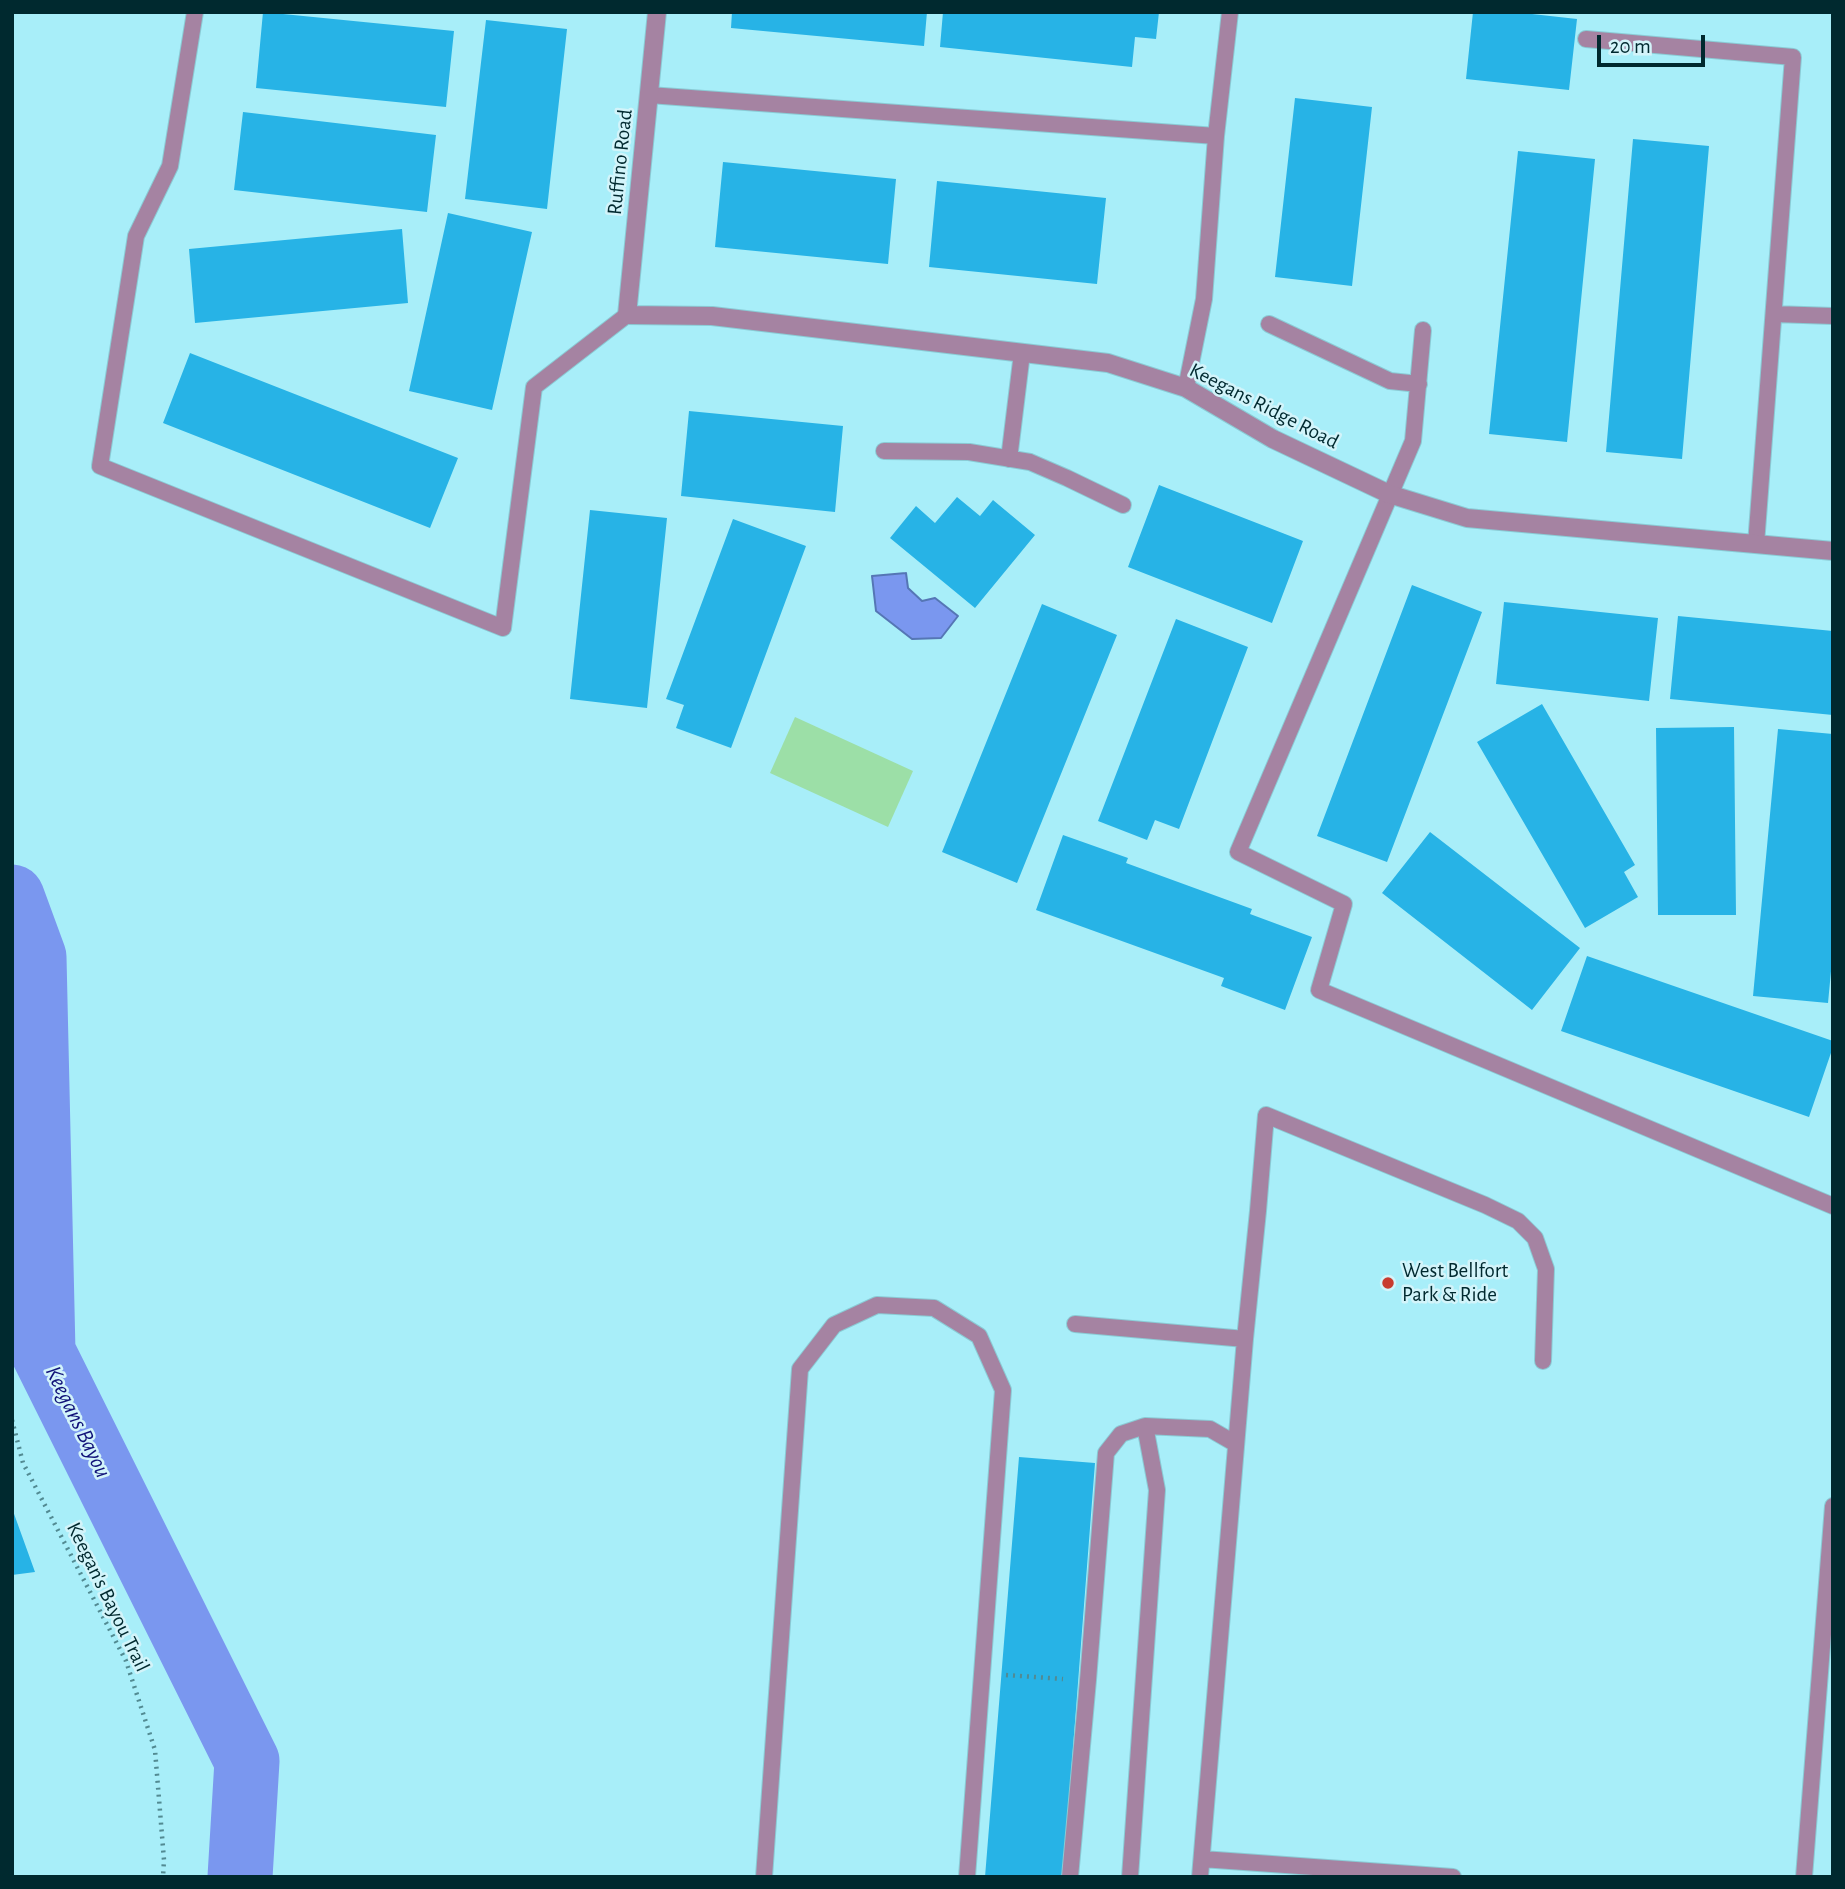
<!DOCTYPE html>
<style>
body{margin:0}
#map{position:relative;width:1845px;height:1889px;overflow:hidden;background:#a8eef9;font-family:"Alegreya Sans",sans-serif}
canvas{display:block}
.frame{position:absolute;inset:0;border:14px solid #00292f;pointer-events:none}
.scale{position:absolute;left:1597px;top:35px;width:108px;height:32px;box-sizing:border-box;border:4px solid #00292f;border-top:0;padding-left:9px;font-size:21px;line-height:24px;white-space:nowrap;color:#00292f;-webkit-text-stroke:5px #d3f4fa;paint-order:stroke}
</style>
<div id="map">
<canvas width="1845" height="1889"></canvas>
<div class="frame"></div>
<div class="scale">20 m</div>
</div>
<script>
const ctx = document.querySelector('canvas').getContext('2d');
ctx.lineJoin = 'round';
function fill(path, color) { ctx.fillStyle = color; ctx.fill(path, 'evenodd'); }
const toPath = rows => new Path2D(rows.map(r => 'M' + r).join(''));
function trace(path, color, width, dash) { ctx.strokeStyle = color; ctx.lineWidth = width; ctx.lineCap = dash ? 'butt' : 'round'; ctx.setLineDash(dash || []); ctx.stroke(path); }
function write(font, color, halo, rows, align = 'center') {
  ctx.font = font + ' "Alegreya Sans",sans-serif'; ctx.lineWidth = 5; ctx.setLineDash([]); ctx.textBaseline = 'middle'; ctx.strokeStyle = halo; ctx.fillStyle = color; for (const [text, x, y, turn = 0] of rows) {
    ctx.save(); ctx.translate(x, y); ctx.rotate((+turn || 0) * Math.PI / 180); ctx.textAlign = isNaN(turn) ? turn : align; if (halo) ctx.strokeText(text, 0, 0); ctx.fillText(text, 0, 0); ctx.restore();
  }
}
fill(toPath([
 [795,717,913,771,888,827,770,773]
]), '#9cdfa7');
const water = toPath([
 [906,573,908,588,922,601,935,598,958,616,941,638,912,639,876,611,872,576,906,573]
]);
fill(water, '#7a97ef');
trace(water, '#5576b5', 2);
trace(toPath([
 [12,897,34,957,43,1352,247,1761,240,1877]
]), '#7a97ef', 65);
fill(toPath([
 [263,12,454,31,446,107,256,88],
 [732,12,927,12,924,46,731,28],
 [943,12,1159,12,1156,39,1135,37,1132,67,940,47],
 [1473,12,1514,12,1577,19,1569,90,1466,79],
 [486,20,567,29,547,209,465,199],
 [1295,98,1372,107,1352,286,1275,277],
 [243,112,436,135,427,212,234,190],
 [1633,139,1709,146,1682,459,1606,452],
 [1518,151,1595,159,1567,442,1489,434],
 [723,162,896,179,888,264,715,247],
 [937,181,1106,198,1097,284,929,267],
 [448,213,532,232,492,410,409,391],
 [402,229,408,303,195,323,189,249],
 [190,353,458,458,430,528,163,423],
 [689,411,843,426,835,512,681,496],
 [1159,485,1303,541,1272,623,1128,567],
 [957,497,980,516,993,500,1035,535,975,608,890,538,916,506,935,523],
 [590,510,667,518,647,708,570,699],
 [733,519,806,546,731,748,676,728,684,705,666,699],
 [1412,585,1482,612,1387,862,1317,836],
 [1504,602,1658,618,1649,701,1496,684],
 [1042,604,1117,635,1017,883,942,852],
 [1678,616,1833,631,1833,715,1670,699],
 [1176,619,1248,647,1179,829,1155,820,1147,840,1098,821],
 [1542,704,1635,865,1624,872,1638,897,1585,928,1477,742],
 [1734,727,1736,915,1658,915,1656,728],
 [1778,729,1833,734,1833,950,1828,1003,1753,996],
 [1430,832,1580,948,1532,1010,1382,893],
 [1063,835,1128,858,1126,863,1252,909,1250,914,1312,937,1285,1010,1221,986,1224,978,1036,910],
 [1587,956,1833,1041,1833,1047,1809,1117,1561,1031],
 [1019,1457,1095,1463,1063,1877,985,1877],
 [12,1511,13,1511,35,1572,12,1575]
]), '#27b3e6');
const service = toPath([
 [195,12,170,166,136,236,100,466,503,628,534,387,627,315],
 [1586,39,1793,57,1756,544],
 [649,95,1216,136],
 [1774,314,1833,316],
 [1269,324,1390,381,1419,384],
 [1423,330,1413,441,1238,852,1344,904,1319,990,1833,1206],
 [1186,388,1204,299,1216,136,1230,12],
 [884,451,969,452,1030,462,1067,478,1123,505],
 [1009,459,1022,353],
 [1075,1324,1245,1339],
 [1202,1859,1453,1877],
 [764,1877,800,1369,834,1325,877,1305,934,1308,979,1336,1003,1390,967,1877],
 [1070,1877,1088,1680,1106,1453,1121,1434,1145,1426,1210,1429,1236,1444],
 [1130,1877,1157,1490,1145,1426],
 [1200,1877,1245,1339,1258,1211,1266,1115,1485,1205,1518,1221,1535,1238,1546,1269,1543,1361],
 [1804,1877,1833,1506]
]);
const minor = toPath([
 [657,12,627,315,712,316,1108,363,1186,388,1273,439,1389,494,1467,518,1833,551]
]);
trace(service, '#8acbd5', 18);
trace(minor, '#8acbd5', 20);
trace(toPath([
 [12,1420,23,1463,126,1661,155,1750,164,1860,163,1877],
 [1006,1675,1063,1679]
]), '#528a92', 4.5, [2, 5]);
trace(service, '#a583a2', 16);
trace(minor, '#a583a2', 18);
for (const [x, y, r, color] of [
 [1388,1283,7,"#c83b2f"]
]) { const dot = new Path2D(); dot.arc(x, y, r, 0, 2 * Math.PI); ctx.fillStyle = color; ctx.fill(dot); trace(dot, '#d3f4fa', 2.5); }
write('21px', '#00292f', '#d3f4fa', [
 ["Ruffino Road",620,162,-84],
 ["Keegans Ridge Road",1264,406,27],
 ["Keegan's Bayou Trail",108,1597,64]
]);
write('21px', '#00292f', '#d3f4fa', [
 ["West Bellfort",1402,1271],
 ["Park & Ride",1402,1295]
], 'left');
write('italic 23px', '#101278', '#d3f4fa', [
 ["Keegans Bayou",78,1422,64]
]);
</script>
